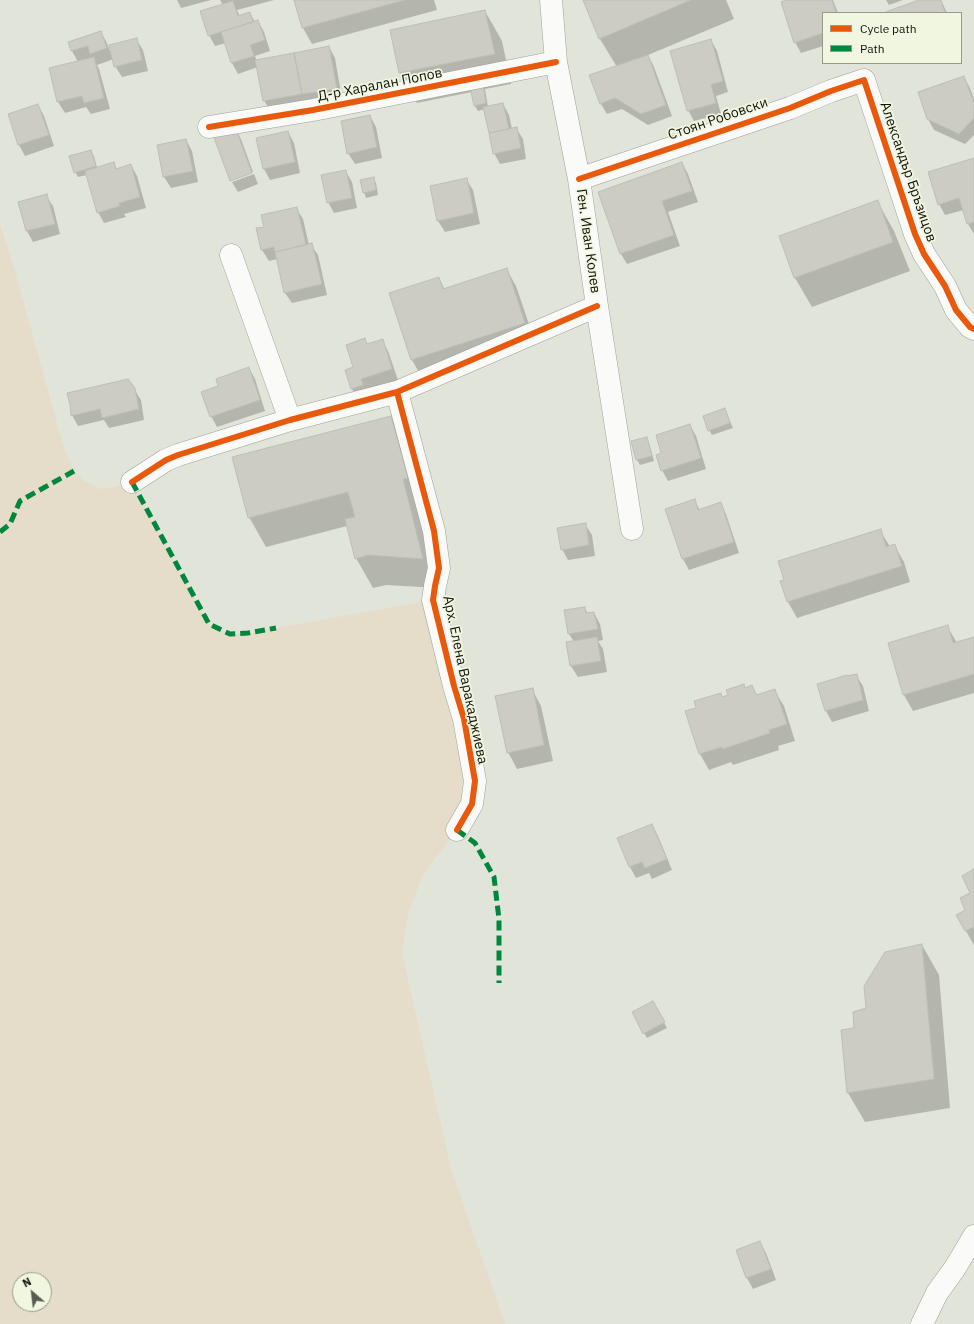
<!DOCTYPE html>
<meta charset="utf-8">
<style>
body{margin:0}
#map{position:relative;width:974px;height:1324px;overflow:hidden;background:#e1e4d9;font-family:"IBM Plex Sans",sans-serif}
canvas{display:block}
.legend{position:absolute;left:822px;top:12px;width:140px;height:52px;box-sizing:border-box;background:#f1f6e1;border:1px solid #979b8b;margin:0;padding:5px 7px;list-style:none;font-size:12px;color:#11120b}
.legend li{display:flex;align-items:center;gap:8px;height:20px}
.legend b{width:20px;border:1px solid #979b8b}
.north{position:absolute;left:12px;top:1272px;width:40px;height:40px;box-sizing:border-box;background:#f1f6e1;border:1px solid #979b8b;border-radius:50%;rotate:332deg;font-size:11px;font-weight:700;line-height:16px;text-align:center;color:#11120b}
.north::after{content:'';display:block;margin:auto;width:14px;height:18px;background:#5a5c53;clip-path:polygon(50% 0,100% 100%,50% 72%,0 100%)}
</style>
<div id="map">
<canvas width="974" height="1324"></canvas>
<ul class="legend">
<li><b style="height:5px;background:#e8590c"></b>Cycle path</li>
<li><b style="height:5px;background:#00873e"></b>Path</li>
</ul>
<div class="north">N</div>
</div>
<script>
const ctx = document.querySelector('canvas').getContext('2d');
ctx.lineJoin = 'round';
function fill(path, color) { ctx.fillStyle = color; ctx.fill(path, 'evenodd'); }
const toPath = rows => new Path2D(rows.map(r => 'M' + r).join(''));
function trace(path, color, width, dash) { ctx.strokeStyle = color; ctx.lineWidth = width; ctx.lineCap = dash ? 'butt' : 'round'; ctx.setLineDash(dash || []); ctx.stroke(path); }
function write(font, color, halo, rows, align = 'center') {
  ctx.font = font + ' "IBM Plex Sans",sans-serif'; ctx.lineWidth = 3.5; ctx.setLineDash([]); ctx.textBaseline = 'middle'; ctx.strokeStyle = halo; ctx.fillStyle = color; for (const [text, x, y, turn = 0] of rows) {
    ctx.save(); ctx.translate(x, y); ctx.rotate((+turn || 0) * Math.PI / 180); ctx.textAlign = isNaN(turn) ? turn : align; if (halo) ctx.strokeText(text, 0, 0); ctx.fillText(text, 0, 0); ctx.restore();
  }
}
fill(toPath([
 [0,224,16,275,63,445,74,471,83,480,101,489,111,488,132,482,209,624,230,634,248,633,433,600,470,747,457,830,422,876,408,915,402,953,451,1169,505,1324,0,1324],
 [20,1280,44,1280,44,1304,20,1304]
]), '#e5dcca');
fill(toPath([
 [177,0,211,0,181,8],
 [220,0,274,0,237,10,240,16,250,13,255,22,258,21,264,32,270,51,255,56,257,61,329,47,335,58,342,99,270,111,264,100,258,67,238,74,232,63,226,43,215,46,209,35,223,5],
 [295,0,434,0,437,10,312,44,303,28],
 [584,0,726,0,734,19,648,55,654,67,672,116,648,125,622,109,607,114,601,104,617,67,600,39],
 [790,0,833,0,838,13,823,13,823,46,801,53,795,42],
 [886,0,903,0,889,5],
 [922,0,941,0,947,13,884,13],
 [485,11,502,41,511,84,485,89,488,107,503,104,509,115,512,129,516,128,523,139,526,159,500,164,494,153,485,109,478,111,475,106,472,92,417,103,400,73,391,30],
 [101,32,107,43,111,55,136,39,143,50,148,71,122,77,115,66,114,59,97,65,99,69,110,109,91,114,86,107,65,113,58,102,50,69,78,62,72,51,69,43],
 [711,40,717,51,728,92,716,96,721,114,694,121,688,110],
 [964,77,970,88,974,99,974,135,965,144,934,130,928,119],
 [38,105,44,116,54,146,25,156,19,145,9,115],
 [370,116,376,127,382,158,355,164,348,153],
 [235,128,241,139,253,172,231,180,231,181,214,136],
 [288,132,294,143,300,173,270,180,264,169,258,139],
 [186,140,192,151,198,182,171,188,164,177,158,146],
 [91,151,94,156,97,168,114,164,117,169,131,165,137,176,146,208,124,214,126,217,104,223,98,212,87,175,78,177,75,172],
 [974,159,974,234,968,224,964,210,945,215,939,204],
 [682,163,688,174,698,202,668,212,680,246,627,264,621,254],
 [346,172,352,182,357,208,334,213,328,202],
 [254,174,258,184,238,192,232,182],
 [373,178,376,183,378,195,366,198,364,192],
 [466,179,473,190,480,224,445,232,438,221,431,187],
 [46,196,53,206,60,234,33,242,27,231,20,203],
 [877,201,894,231,910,271,812,307,795,278],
 [296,208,303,219,309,245,311,245,318,255,327,295,292,303,285,293,277,259,269,261,262,250,257,229,265,227],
 [507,270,516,286,534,339,421,376,412,360,390,294,439,278,445,290],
 [365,340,368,345,382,340,388,351,398,380,367,390,358,399,352,389,355,368],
 [249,368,255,379,265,411,217,427,211,416],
 [134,389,141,400,144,420,109,428,104,420,78,426,72,415],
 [725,409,733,428,712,435,709,430],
 [391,417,408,446,439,588,386,585,373,588,356,558,347,526,266,547,249,517],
 [690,425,696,436,706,469,668,481,662,470],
 [647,438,649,443,654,461,640,465,637,460,632,442],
 [694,500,700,510,720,503,726,514,739,553,689,570,683,559,667,509],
 [585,524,592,535,595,556,568,560,562,549],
 [880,530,890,547,894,545,904,562,910,582,797,618,788,602,782,582],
 [585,608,588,614,594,613,600,624,603,640,598,641,603,649,607,672,578,677,571,666,567,643,574,642,569,634],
 [947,626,957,643,974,638,974,693,913,711,904,695],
 [856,675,863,686,869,711,832,722,826,711],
 [752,686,757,695,774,690,784,706,795,741,778,746,779,750,733,765,731,762,709,770,700,754,722,698],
 [532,689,541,706,553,761,517,769,508,752],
 [652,825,658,836,672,870,652,879,649,873,636,878,630,867,618,839],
 [974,870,974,945,966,931,967,910,972,894],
 [922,945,939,975,950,1108,865,1122,848,1093,855,1028,867,1009],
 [653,1002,667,1028,647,1038,633,1013],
 [759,1242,766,1253,776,1280,753,1289,747,1278,737,1250]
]), '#0003');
const building = toPath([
 [294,0,405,0,302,28,294,0],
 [583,0,691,0,599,39,583,0],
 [786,0,832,0,836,13,823,13,823,33,794,43,781,2,786,0],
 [919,0,941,0,945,13,883,13,919,0],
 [233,1,238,16,250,12,253,22,208,36,200,11,233,1],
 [485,10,495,54,399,73,390,30,485,10],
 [258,20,265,40,250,45,254,56,231,63,221,32,258,20],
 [101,31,107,48,90,54,88,46,71,51,68,42,101,31],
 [137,38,142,60,114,67,109,45,137,38],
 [711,39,723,81,711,85,716,103,687,111,670,51,711,39],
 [329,46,337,89,302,94,294,53,329,46],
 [294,53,302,94,263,101,255,60,294,53],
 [648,55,666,105,641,114,615,98,600,104,589,75,648,55],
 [94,57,104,98,84,103,82,96,57,102,49,68,94,57],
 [964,76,974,103,974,118,959,134,927,119,918,92,964,76],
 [483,85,486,103,474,106,470,87,483,85],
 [503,103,509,129,489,133,483,107,503,103],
 [38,104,49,135,18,145,8,114,38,104],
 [370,115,377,147,347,154,341,121,370,115],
 [235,127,252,173,230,181,213,135,235,127],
 [517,127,521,148,493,154,489,133,517,127],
 [288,131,295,162,263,169,256,138,288,131],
 [186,139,193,171,163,177,157,145,186,139],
 [91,150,96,166,74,173,69,156,91,150],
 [974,158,974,222,967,224,959,198,938,205,928,172,974,158],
 [114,162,116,169,131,164,140,197,119,203,120,206,97,213,85,171,114,162],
 [682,162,692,191,662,201,674,235,620,254,598,192,682,162],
 [346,170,352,198,327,203,321,175,346,170],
 [374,177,376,190,363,193,360,180,374,177],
 [467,178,474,213,437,221,430,186,467,178],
 [47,194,55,224,26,231,18,202,47,194],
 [878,200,893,242,794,278,779,236,878,200],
 [297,207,306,245,275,252,274,247,261,250,256,228,264,227,261,215,297,207],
 [312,243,322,284,284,293,275,252,312,243],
 [507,268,525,323,411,360,389,293,439,277,443,289,507,268],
 [365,338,367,344,383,339,392,369,361,379,363,385,351,389,345,370,353,367,346,345,365,338],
 [249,367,260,400,210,417,201,392,218,386,216,379,249,367],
 [128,379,135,388,139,409,102,418,100,409,71,416,70,405,67,393,128,379],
 [725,408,730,423,708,431,703,416,725,408],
 [391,416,408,478,403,479,423,559,368,555,355,559,345,519,355,517,348,492,248,518,232,457,391,416],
 [690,424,701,458,661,471,656,455,661,453,656,435,690,424],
 [647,437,652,456,636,460,631,441,647,437],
 [695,499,698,510,721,502,734,542,682,559,665,509,695,499],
 [586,523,589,545,561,550,557,528,586,523],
 [881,529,886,547,895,544,902,566,787,602,780,581,784,580,778,561,881,529],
 [585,607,586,613,594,612,598,629,568,634,564,610,585,607],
 [948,625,953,643,974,637,974,674,903,695,888,643,948,625],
 [597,637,601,661,570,666,566,642,597,637],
 [857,674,863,700,825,711,817,684,847,675,847,676,857,674],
 [744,684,745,688,752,685,756,695,775,689,787,724,769,730,770,733,723,749,722,747,699,754,685,711,696,708,694,701,721,693,722,697,728,695,726,690,744,684],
 [533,688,544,745,507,753,495,696,533,688],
 [652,824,667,859,645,868,642,862,629,867,617,838,652,824],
 [974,869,974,927,965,931,956,915,965,910,960,898,970,893,962,876,974,869],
 [922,944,934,1079,847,1093,841,1030,854,1028,853,1012,866,1008,864,986,885,952,922,944],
 [653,1001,665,1022,643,1034,632,1012,653,1001],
 [760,1241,771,1269,746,1278,736,1250,760,1241]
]);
fill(building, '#ccccc4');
trace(building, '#bdbeb5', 1);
const street = toPath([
 [551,0,556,62,579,179,597,306,632,529],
 [209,127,313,110,556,62],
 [579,179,790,108,831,91,864,80,915,234,924,254,945,286,956,310,970,327,974,329],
 [231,255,290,420],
 [397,392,434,531,439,568,435,586,433,600,454,686,464,719,475,781,472,804,457,830],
 [132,482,166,460,178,455,290,420,397,392,597,306],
 [922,1324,937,1293,955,1268,974,1236]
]);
trace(street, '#9d9f96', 23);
trace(street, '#fafbf9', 22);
trace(toPath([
 [132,482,209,624,230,634,248,633,276,628],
 [0,532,10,524,20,501,74,471],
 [457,830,475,843,494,877,499,919,499,983]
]), '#00873e', 5, [10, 5]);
trace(toPath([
 [209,127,313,110,556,62],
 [579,179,790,108,831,91,864,80,915,234,924,254,945,286,956,310,970,327,974,329],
 [397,392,434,531,439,568,435,586,433,600,454,686,464,719,475,781,472,804,457,830],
 [132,482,166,460,178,455,290,420,397,392,597,306]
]), '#e8590c', 6);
write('14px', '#11120b', '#f1f6e1', [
 ["Д-р Харалан Попов",380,85,-11],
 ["Стоян Робовски",718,119,-19],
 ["Александър Бръзицов",908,172,71],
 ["Ген. Иван Колев",588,241,82],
 ["Арх. Елена Варакаджиева",465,680,78]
]);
</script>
